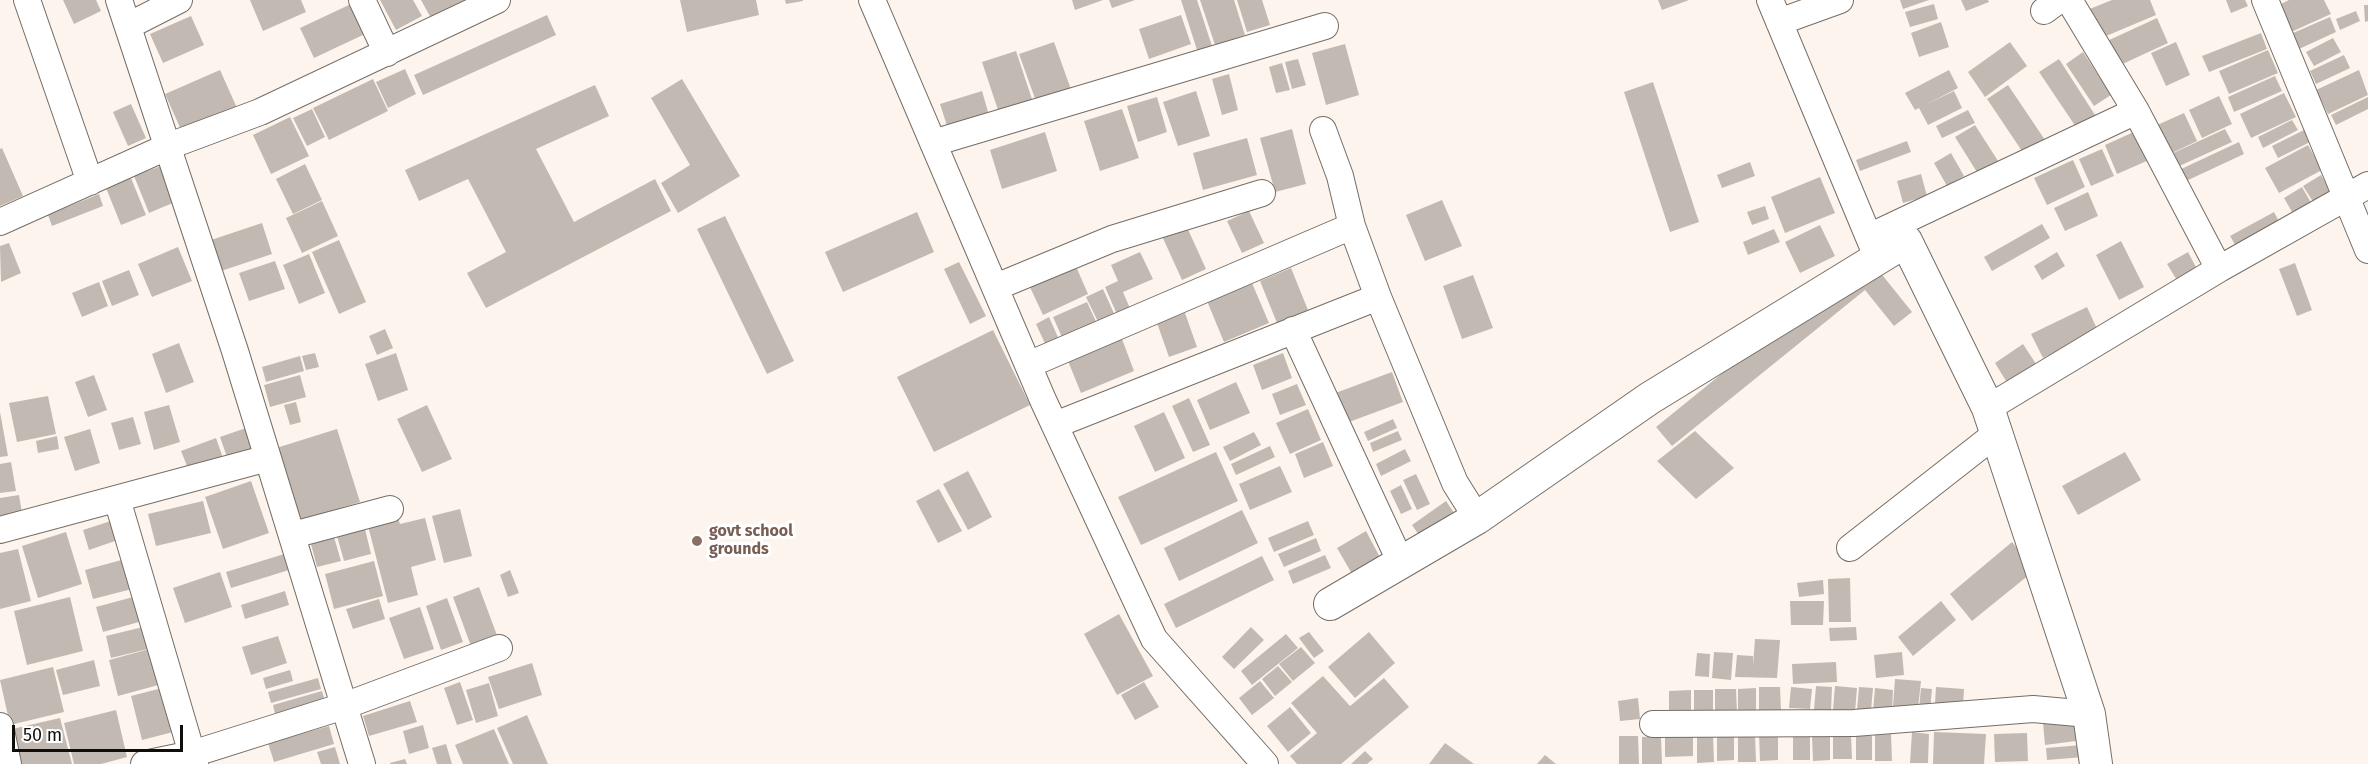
<!DOCTYPE html>
<style>
body{margin:0}
#map{position:relative;width:2368px;height:764px;overflow:hidden;background:#fdf5ed;font-family:"Fira Sans",sans-serif}
canvas{display:block}
.scale{position:absolute;left:12px;top:725px;width:171px;height:27px;box-sizing:border-box;border:3px solid #100e0b;border-top:0;padding-left:8px;font-size:18px;line-height:21px;white-space:nowrap;color:#100e0b;-webkit-text-stroke:4px #fff;paint-order:stroke}
</style>
<div id="map">
<canvas width="2368" height="764"></canvas>
<div class="scale">50 m</div>
</div>
<script>
const ctx = document.querySelector('canvas').getContext('2d');
ctx.lineJoin = 'round';
function fill(path, color) { ctx.fillStyle = color; ctx.fill(path, 'evenodd'); }
const toPath = rows => new Path2D(rows.map(r => 'M' + r).join(''));
function trace(path, color, width, dash) { ctx.strokeStyle = color; ctx.lineWidth = width; ctx.lineCap = dash ? 'butt' : 'round'; ctx.setLineDash(dash || []); ctx.stroke(path); }
function write(font, color, halo, rows, align = 'center') {
  ctx.font = font + ' "Fira Sans",sans-serif'; ctx.lineWidth = 6; ctx.setLineDash([]); ctx.textBaseline = 'middle'; ctx.strokeStyle = halo; ctx.fillStyle = color; for (const [text, x, y, turn = 0] of rows) {
    ctx.save(); ctx.translate(x, y); ctx.rotate((+turn || 0) * Math.PI / 180); ctx.textAlign = isNaN(turn) ? turn : align; if (halo) ctx.strokeText(text, 0, 0); ctx.fillText(text, 0, 0); ctx.restore();
  }
}
fill(toPath([
 [63,0,96,0,101,11,74,24],
 [250,0,301,0,306,12,263,31],
 [380,0,413,0,422,16,396,30],
 [421,0,470,0,432,20],
 [680,0,756,0,759,15,687,32],
 [785,0,803,0,803,1,786,4],
 [1072,0,1103,0,1075,10],
 [1109,0,1135,0,1112,8],
 [1181,0,1197,0,1212,46,1197,50],
 [1200,0,1234,0,1245,35,1215,45],
 [1237,0,1262,0,1270,25,1247,32],
 [1658,0,1689,0,1662,10],
 [1900,0,1929,0,1903,9],
 [1961,0,1988,0,1989,2,1966,11],
 [2112,0,2150,0,2156,15,2099,39,2087,10],
 [2226,0,2245,0,2248,6,2231,13],
 [2289,0,2324,0,2331,14,2291,32,2279,5],
 [351,4,365,34,314,58,300,28],
 [1934,4,1938,19,1910,27,1905,12],
 [2364,5,2368,5,2368,21,2365,22],
 [2356,11,2360,21,2340,30,2336,19],
 [547,15,556,35,423,95,414,75],
 [1181,15,1191,44,1149,59,1139,29],
 [191,16,204,45,163,63,150,34],
 [2330,17,2336,32,2299,49,2293,33],
 [2157,18,2168,43,2116,67,2105,42],
 [1941,22,1949,47,1919,57,1911,33],
 [2261,33,2267,49,2209,72,2202,56],
 [2333,38,2341,52,2314,66,2306,52],
 [1054,42,1073,95,1038,107,1019,54],
 [2010,42,2027,66,1985,97,1968,72],
 [2176,42,2190,75,2166,86,2151,53],
 [1345,44,1359,95,1326,105,1312,53],
 [2268,50,2278,73,2229,94,2219,71],
 [1016,51,1035,108,1001,119,982,62],
 [2083,52,2111,95,2094,106,2066,64],
 [2344,55,2350,68,2316,84,2310,71],
 [1298,59,1306,85,1292,89,1285,62],
 [2059,59,2097,118,2078,130,2039,72],
 [1282,63,1290,90,1276,93,1269,67],
 [405,69,416,94,388,108,376,82],
 [220,70,237,108,182,132,165,94],
 [1949,70,1958,88,1925,105,1954,91,1962,108,1928,125,1919,108,1915,110,1905,93],
 [2359,70,2368,95,2328,114,2316,90],
 [1229,74,1238,110,1222,115,1212,79],
 [2275,76,2282,91,2234,112,2228,97],
 [373,79,388,111,329,140,313,108],
 [682,79,740,176,678,213,661,183,690,165,651,98],
 [1653,82,1699,222,1670,232,1624,92],
 [595,85,609,116,536,149,574,222,655,179,671,211,486,308,467,273,506,252,468,179,419,201,405,170],
 [2008,85,2045,140,2024,154,1987,99],
 [982,91,991,122,950,135,940,104],
 [1196,91,1210,136,1178,146,1163,102],
 [2284,93,2296,117,2251,138,2240,114],
 [2219,96,2232,124,2202,138,2189,110],
 [1157,97,1167,132,1138,142,1127,106],
 [2368,97,2368,109,2336,125,2331,115],
 [131,104,146,138,128,146,113,112],
 [312,109,325,137,307,146,293,118],
 [1122,109,1139,158,1100,171,1084,121],
 [1968,110,1975,123,1942,138,1936,126],
 [2184,113,2197,141,2168,155,2155,126],
 [290,117,309,156,271,174,253,135],
 [2292,120,2298,130,2263,148,2258,137],
 [1975,125,2000,164,1980,177,1955,137],
 [1292,129,1306,184,1275,192,1260,138],
 [2225,129,2232,142,2175,168,2169,155],
 [2304,130,2310,142,2278,158,2272,146],
 [2136,131,2149,160,2117,174,2105,145],
 [1045,132,1057,171,1002,189,990,150],
 [1247,138,1257,175,1203,190,1193,153],
 [1907,141,1911,152,1860,171,1856,160],
 [2239,142,2244,154,2184,182,2179,170],
 [2308,145,2322,170,2279,193,2265,168],
 [2,148,23,196,0,206,0,149],
 [2102,149,2114,176,2091,186,2079,159],
 [1951,153,1964,176,1947,186,1934,163],
 [2073,160,2085,187,2047,205,2034,178],
 [1750,162,1755,176,1722,188,1717,175],
 [305,164,322,200,293,214,276,179],
 [161,166,175,202,149,213,134,176],
 [1921,174,1927,196,1903,203,1897,181],
 [2321,175,2337,201,2319,211,2303,186],
 [1820,177,1835,213,1785,233,1771,197],
 [131,178,146,215,121,225,106,188],
 [2302,187,2317,213,2299,224,2284,198],
 [2088,192,2098,216,2065,231,2054,208],
 [99,194,103,206,52,226,48,215],
 [1442,200,1462,246,1425,261,1406,215],
 [322,201,338,236,302,253,286,218],
 [1765,206,1769,219,1752,225,1747,212],
 [1249,211,1264,243,1242,253,1227,221],
 [917,212,934,252,843,292,825,252],
 [2274,212,2284,231,2241,255,2230,236],
 [725,216,794,361,767,374,697,229],
 [262,223,272,254,221,271,211,240],
 [2042,224,2050,238,1992,271,1984,257],
 [1186,225,1206,269,1182,280,1162,236],
 [1820,225,1835,256,1800,273,1785,242],
 [1774,229,1780,242,1748,255,1743,242],
 [339,240,366,302,339,314,312,252],
 [2121,241,2144,287,2119,300,2096,255],
 [9,243,21,273,1,282,0,246],
 [178,247,192,281,152,297,138,264],
 [1140,252,1153,279,1123,292,1132,313,1119,319,1105,287,1118,281,1111,265],
 [2057,252,2065,266,2042,280,2034,266],
 [2188,252,2198,271,2178,282,2167,264],
 [309,254,325,293,299,304,283,265],
 [1867,256,1912,312,1894,326,1865,290,1672,446,1656,427],
 [275,261,285,289,249,301,239,273],
 [959,262,986,316,970,324,944,269],
 [2295,263,2312,310,2297,316,2279,269],
 [1075,264,1088,294,1043,315,1029,285],
 [1291,268,1308,310,1277,323,1260,281],
 [129,270,139,295,112,306,102,281],
 [1473,275,1493,328,1462,339,1443,286],
 [99,282,108,306,82,317,72,293],
 [1252,283,1269,323,1224,342,1207,301],
 [1103,289,1117,320,1101,328,1086,297],
 [1087,302,1099,328,1065,344,1053,317],
 [2087,307,2098,331,2043,358,2031,334],
 [1185,313,1197,347,1169,357,1157,323],
 [1049,317,1061,344,1048,350,1036,324],
 [385,329,393,348,377,355,369,336],
 [993,330,1030,405,934,452,897,377],
 [1122,339,1134,371,1081,393,1068,361],
 [179,343,194,382,166,393,152,354],
 [2023,344,2040,370,2011,389,1995,363],
 [315,353,319,367,306,370,302,356],
 [396,353,408,390,378,401,365,364],
 [1283,353,1292,378,1262,390,1253,365],
 [300,356,304,371,266,382,262,367],
 [1392,372,1403,402,1341,425,1330,395],
 [94,375,107,410,88,417,75,382],
 [300,375,306,397,270,407,264,385],
 [1236,382,1250,413,1210,430,1197,400],
 [1297,384,1306,405,1280,415,1272,394],
 [48,396,56,434,17,442,9,403],
 [1189,398,1210,445,1193,452,1172,406],
 [296,402,301,422,290,425,284,405],
 [169,405,180,442,154,450,144,412],
 [427,405,452,459,422,472,397,419],
 [1308,409,1321,440,1290,454,1276,423],
 [0,412,8,456,0,457],
 [1164,412,1185,458,1155,472,1134,426],
 [133,417,141,444,119,450,111,423],
 [1393,419,1397,428,1368,441,1364,432],
 [246,428,254,448,227,457,220,437],
 [90,429,100,463,75,471,64,437],
 [337,429,360,502,295,522,273,449],
 [1398,431,1402,440,1373,452,1370,443],
 [1695,431,1734,468,1696,499,1657,461],
 [1254,432,1261,445,1230,461,1223,447],
 [57,436,59,449,38,453,36,441],
 [216,438,223,458,189,471,181,451],
 [1323,442,1333,466,1304,478,1295,454],
 [1270,446,1275,457,1236,475,1231,464],
 [1405,449,1411,461,1381,476,1376,464],
 [1216,452,1238,501,1141,545,1118,497],
 [2125,452,2141,480,2078,515,2062,486],
 [11,462,16,491,0,493,0,464],
 [1280,466,1292,492,1250,510,1239,484],
 [968,471,992,517,968,530,943,484],
 [1416,474,1430,504,1417,510,1403,480],
 [251,481,269,533,223,549,205,497],
 [1401,485,1412,509,1401,514,1390,491],
 [939,489,962,531,938,543,916,501],
 [19,495,23,519,0,523,0,498],
 [203,501,211,533,156,546,148,514],
 [1446,501,1459,520,1425,544,1412,525],
 [460,509,472,556,444,563,432,516],
 [1242,510,1258,543,1179,581,1164,548],
 [398,518,400,524,425,518,436,560,411,567,418,595,388,603,368,526],
 [111,521,118,540,89,550,83,530],
 [1308,521,1314,535,1274,552,1268,538],
 [365,529,371,554,344,561,337,536],
 [1366,531,1383,563,1355,579,1337,548],
 [66,532,82,584,38,598,22,546],
 [334,537,341,561,317,567,311,544],
 [1316,538,1321,551,1284,567,1278,554],
 [2012,542,2035,570,1972,621,1950,594],
 [18,549,31,601,0,609,0,553],
 [284,554,289,570,231,588,226,572],
 [1325,555,1331,568,1293,584,1288,571],
 [1262,556,1274,580,1176,628,1164,604],
 [125,559,132,589,93,599,85,570],
 [374,561,383,596,334,609,325,574],
 [510,570,519,593,508,597,500,575],
 [220,572,232,607,185,623,173,588],
 [1850,578,1851,622,1829,622,1828,579],
 [1823,580,1824,594,1799,597,1797,583],
 [479,587,498,638,472,649,453,597],
 [285,591,289,605,245,619,241,605],
 [70,597,83,651,27,665,14,611],
 [133,597,139,622,103,632,96,607],
 [447,598,463,642,441,650,426,606],
 [379,599,385,619,353,629,346,609],
 [1790,601,1824,601,1823,625,1791,625],
 [1941,601,1956,620,1913,656,1898,637],
 [420,607,434,649,404,659,389,618],
 [1119,614,1153,676,1117,695,1084,634],
 [143,627,148,649,111,658,106,636],
 [1251,627,1264,640,1234,669,1222,657],
 [1856,627,1857,640,1830,641,1829,628],
 [1309,632,1324,651,1314,658,1299,638],
 [1369,632,1395,663,1355,698,1328,667],
 [1286,634,1298,648,1252,685,1241,671],
 [278,636,287,663,251,675,242,647],
 [1755,639,1780,640,1777,678,1735,677,1737,655,1753,656,1753,666],
 [1301,647,1315,663,1293,681,1279,664],
 [153,648,162,684,118,696,109,660],
 [1714,652,1733,653,1731,680,1712,678],
 [1902,652,1904,675,1876,678,1874,655],
 [1697,653,1710,654,1709,677,1695,676],
 [94,660,100,686,63,695,56,670],
 [1836,662,1837,682,1793,684,1792,664],
 [532,663,542,695,499,709,488,677],
 [1278,666,1292,682,1275,696,1262,679],
 [53,667,64,712,10,725,0,680],
 [290,670,293,681,266,689,263,678],
 [1323,676,1350,706,1384,678,1409,707,1341,764,1297,764,1290,756,1317,733,1291,703],
 [318,678,321,689,271,703,268,692],
 [1895,679,1921,681,1918,708,1893,706],
 [1260,681,1274,698,1252,715,1239,698],
 [460,682,473,720,457,725,444,688],
 [1144,682,1159,707,1135,720,1121,695],
 [489,683,498,716,476,723,466,690],
 [1816,686,1832,687,1831,711,1814,710],
 [1835,686,1857,688,1855,712,1833,710],
 [1759,687,1780,687,1781,711,1759,711],
 [1791,687,1812,689,1810,709,1789,708],
 [1859,687,1873,688,1871,711,1857,710],
 [1936,687,1964,689,1963,705,1935,703],
 [162,688,173,732,142,740,131,696],
 [1756,688,1756,712,1738,713,1738,689],
 [1875,688,1893,690,1892,713,1873,711],
 [1921,688,1932,689,1930,710,1919,709],
 [1715,689,1736,689,1737,713,1715,714],
 [1691,690,1691,714,1669,715,1669,691],
 [1694,690,1713,690,1713,714,1694,714],
 [322,691,326,704,276,718,273,705],
 [1638,698,1640,719,1620,721,1618,701],
 [410,701,417,722,369,736,363,716],
 [1290,707,1311,733,1288,752,1267,726],
 [116,710,127,757,101,764,74,764,64,723],
 [527,715,548,764,513,764,497,728],
 [60,718,72,764,20,764,12,729],
 [2074,719,2076,741,2045,745,2043,723],
 [423,725,429,748,409,754,403,731],
 [329,726,334,744,274,762,268,743],
 [494,729,509,764,463,764,455,745],
 [1912,732,1929,734,1928,763,1910,763],
 [1934,732,1986,734,1984,764,1933,764],
 [1693,733,1693,756,1665,757,1665,734],
 [1759,733,1778,733,1778,760,1760,761],
 [2027,733,2028,761,1995,762,1994,734],
 [1717,734,1734,734,1734,760,1717,761],
 [1738,734,1755,734,1756,762,1738,762],
 [1891,734,1892,761,1875,761,1875,735],
 [1697,735,1713,735,1714,762,1697,763],
 [1793,735,1810,735,1810,760,1793,760],
 [1833,735,1851,735,1852,759,1833,759],
 [1619,736,1638,736,1639,764,1619,764],
 [1661,736,1662,764,1642,764,1642,737],
 [1812,736,1830,736,1830,760,1813,761],
 [1856,736,1872,736,1872,760,1856,760],
 [1445,743,1474,764,1429,764],
 [446,744,452,764,437,764,432,748],
 [2082,745,2083,757,2047,760,2046,748],
 [335,747,340,764,321,764,317,752],
 [1365,751,1373,759,1367,764,1351,764],
 [1545,755,1556,764,1537,764],
 [405,759,407,764,390,764,390,763]
]), '#c2bab2');
const minor = toPath([
 [27,0,90,182],
 [119,0,235,351,362,764],
 [362,0,387,53],
 [872,0,1043,400,1154,639,1265,764],
 [1770,0,1875,252],
 [2069,0,2136,111,2219,269],
 [2265,0,2368,250],
 [2044,11,2059,0],
 [1779,22,1840,0],
 [128,26,179,0],
 [1323,130,1340,176,1352,226,1378,297,1455,483,1477,518],
 [933,143,1325,26],
 [0,222,169,146,260,112,497,0],
 [1869,237,2136,111],
 [996,287,1112,239,1262,193],
 [1293,330,1401,563],
 [1028,365,1352,226],
 [1988,408,2219,269,2368,185],
 [1055,425,1378,297],
 [117,499,195,764],
 [0,530,268,458],
 [293,535,390,509],
 [1850,548,1997,433],
 [1653,724,1854,723,2033,709,2089,714],
 [0,726,8,764],
 [144,764,192,754,344,706,499,648]
]);
const tertiary = toPath([
 [1330,604,1477,518,1650,398,1906,241,1988,408,2089,714,2096,764]
]);
trace(minor, '#746d66', 28);
trace(tertiary, '#746d66', 34);
trace(minor, '#fff', 26);
trace(tertiary, '#fff', 32);
for (const [x, y, r, color] of [
 [697,541,6,"#8d6e63"]
]) { const dot = new Path2D(); dot.arc(x, y, r, 0, 2 * Math.PI); ctx.fillStyle = color; ctx.fill(dot); trace(dot, '#fff', 2); }
write('bold 16px', '#785e54', '#fff', [
 ["govt school",709,532],
 ["grounds",709,550]
], 'left');
</script>
